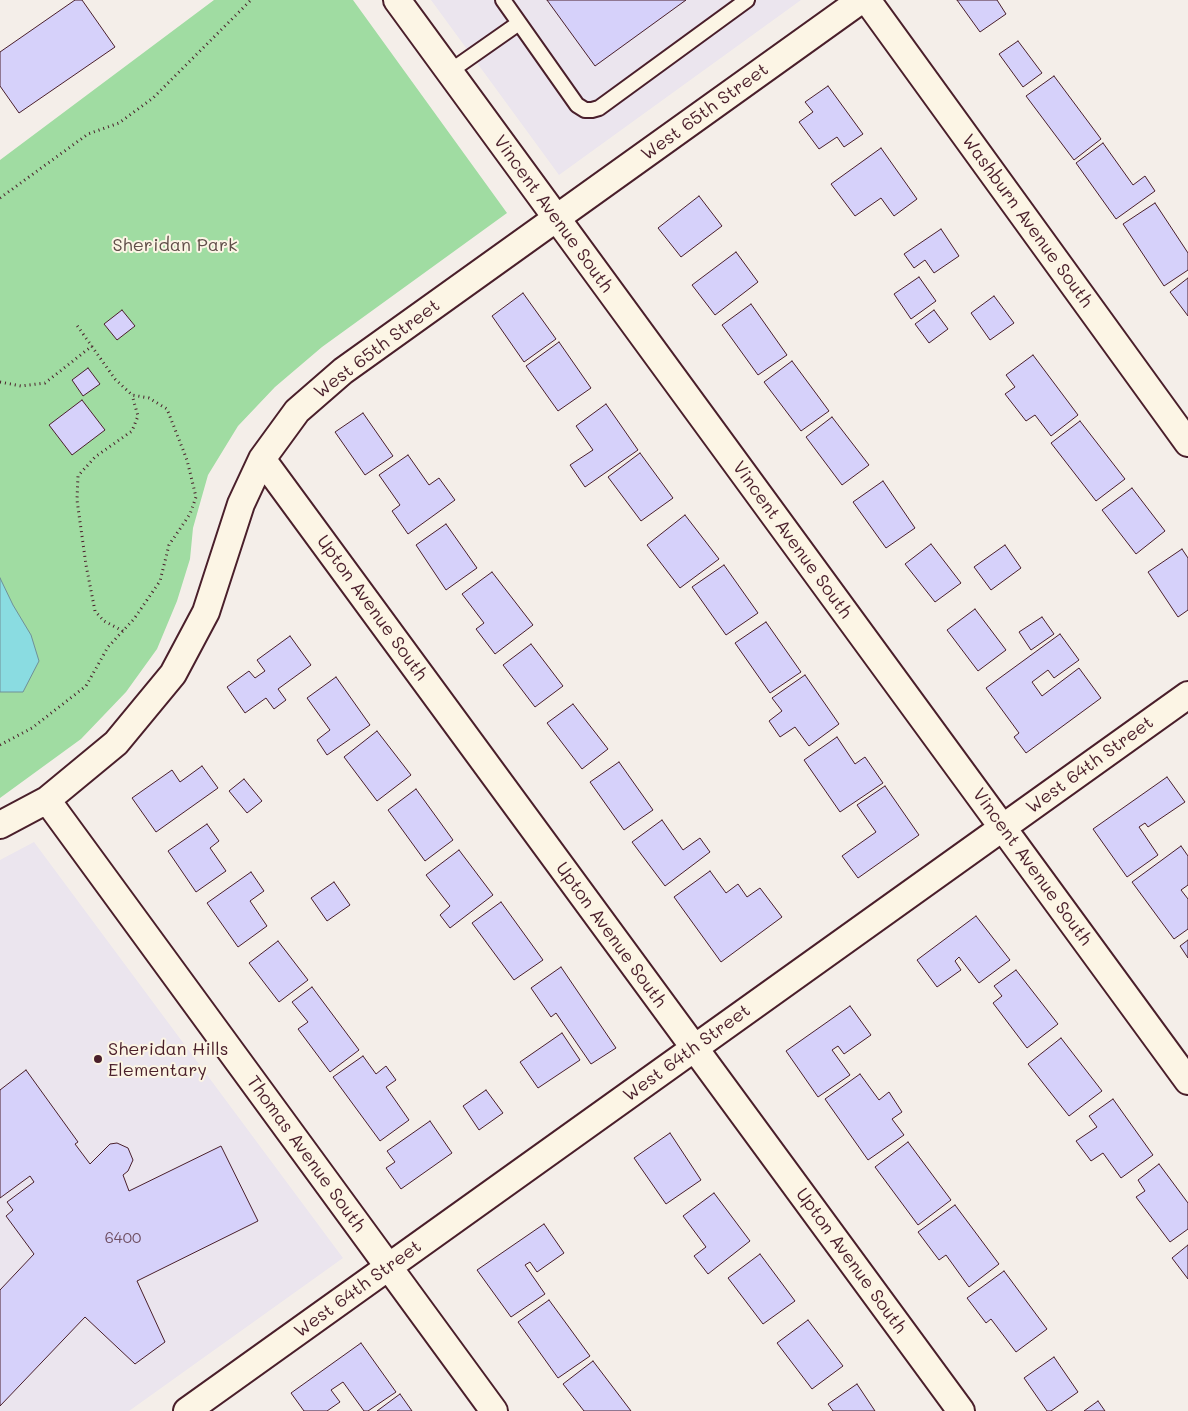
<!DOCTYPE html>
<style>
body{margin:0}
canvas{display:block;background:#f4eee9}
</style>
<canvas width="1188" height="1411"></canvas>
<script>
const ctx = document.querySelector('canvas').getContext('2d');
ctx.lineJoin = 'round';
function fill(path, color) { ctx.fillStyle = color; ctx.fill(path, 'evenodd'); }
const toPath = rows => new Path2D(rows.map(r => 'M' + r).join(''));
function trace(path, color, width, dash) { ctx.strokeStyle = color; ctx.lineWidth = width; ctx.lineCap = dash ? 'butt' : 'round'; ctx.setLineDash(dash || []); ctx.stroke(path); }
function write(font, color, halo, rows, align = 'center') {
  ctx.font = font + ' Mali,sans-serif'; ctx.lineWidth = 4; ctx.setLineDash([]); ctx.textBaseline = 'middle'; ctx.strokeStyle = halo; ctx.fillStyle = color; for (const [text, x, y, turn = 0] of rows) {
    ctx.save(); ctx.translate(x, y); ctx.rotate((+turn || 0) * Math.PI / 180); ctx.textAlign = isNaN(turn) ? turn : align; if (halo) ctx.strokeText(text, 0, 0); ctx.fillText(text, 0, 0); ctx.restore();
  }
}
fill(toPath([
 [431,0,801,0,559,175],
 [34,842,343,1258,129,1411,0,1411,0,860]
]), '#ebe5ee');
fill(toPath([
 [214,0,353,0,507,213,322,347,275,387,238,426,208,475,193,528,190,559,177,601,157,649,126,692,81,739,0,798,0,160]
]), '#a0dca2');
const water = toPath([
 [0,578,13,605,31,635,39,661,23,692,0,692,0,578]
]);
fill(water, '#8adce1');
trace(water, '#709098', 1);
const building = toPath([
 [75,0,82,0,115,47,19,113,0,86,0,52,75,0],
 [547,0,686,0,595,66,547,0],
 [957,0,997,0,1006,14,980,32,957,0],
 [1018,41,1042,73,1023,87,999,54,1018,41],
 [1054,76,1101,139,1074,160,1026,96,1054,76],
 [828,86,863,134,844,147,837,137,819,149,799,122,813,112,805,102,828,86],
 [1103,143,1133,185,1145,176,1155,191,1116,219,1076,163,1103,143],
 [881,148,917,199,894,216,881,198,855,216,831,184,881,148],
 [699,196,722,226,681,257,658,228,699,196],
 [1155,203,1188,253,1188,270,1164,286,1123,224,1155,203],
 [941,229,959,256,934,273,925,260,914,268,904,254,941,229],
 [736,252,758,282,715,315,692,285,736,252],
 [919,277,936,301,911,319,894,294,919,277],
 [1188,278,1188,316,1170,292,1188,278],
 [523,293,556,339,524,362,492,316,523,293],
 [994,296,1014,323,990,340,971,313,994,296],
 [751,304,787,355,758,375,722,325,751,304],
 [122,310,135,326,117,340,104,324,122,310],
 [934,310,948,329,929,343,915,324,934,310],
 [559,342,591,388,558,411,526,366,559,342],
 [1033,355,1078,415,1051,436,1035,415,1026,421,1005,394,1015,387,1006,375,1033,355],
 [792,361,829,411,801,431,764,382,792,361],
 [88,368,100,384,83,396,72,380,88,368],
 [82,400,105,430,72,455,49,425,82,400],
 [606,404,638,450,585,487,570,465,593,450,576,426,606,404],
 [363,413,393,456,365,475,335,432,363,413],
 [832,417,869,465,842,485,806,437,832,417],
 [1080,421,1125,479,1096,501,1051,443,1080,421],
 [640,453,673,498,641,521,608,477,640,453],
 [408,455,429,485,439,478,455,500,408,534,392,511,400,505,379,475,408,455],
 [883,481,915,528,886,548,853,502,883,481],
 [1132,488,1165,531,1136,554,1102,510,1132,488],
 [685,515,719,559,680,588,647,545,685,515],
 [446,524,477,568,446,590,416,545,446,524],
 [931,544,961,583,935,602,905,564,931,544],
 [1005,545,1021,568,991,590,974,567,1005,545],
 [1182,549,1188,558,1188,610,1178,617,1148,572,1182,549],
 [724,565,758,613,726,635,692,587,724,565],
 [492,572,533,625,495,654,476,629,484,623,462,594,492,572],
 [975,609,1006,650,978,671,947,630,975,609],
 [1042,617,1054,634,1031,650,1019,632,1042,617],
 [766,622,801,672,770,693,735,643,766,622],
 [1060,634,1079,660,1054,678,1048,670,1032,682,1042,696,1079,668,1101,698,1026,753,1014,737,1019,733,986,688,1060,634],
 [290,636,311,665,278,689,286,700,274,709,266,698,245,713,227,687,249,671,255,678,265,671,257,660,290,636],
 [531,644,563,686,535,707,503,665,531,644],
 [805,675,839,724,809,746,795,727,780,737,769,721,782,711,772,698,805,675],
 [336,677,370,725,327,755,317,740,330,730,307,698,336,677],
 [573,704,608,749,582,769,547,723,573,704],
 [377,731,411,775,377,801,344,757,377,731],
 [837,737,855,764,865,757,883,783,840,812,804,760,837,737],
 [619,762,653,810,624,830,590,782,619,762],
 [202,766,218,788,156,832,132,798,172,770,180,782,202,766],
 [1167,777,1185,802,1148,827,1145,823,1139,827,1158,855,1127,877,1093,829,1167,777],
 [244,779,262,801,247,813,229,791,244,779],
 [885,786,919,835,858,878,842,856,876,832,857,805,885,786],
 [416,789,453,840,425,861,388,810,416,789],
 [662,820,683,850,700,838,710,852,665,886,632,842,662,820],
 [207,824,219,841,210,848,226,871,196,892,168,851,207,824],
 [1181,846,1188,856,1188,885,1181,890,1188,899,1188,929,1174,939,1132,882,1181,846],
 [459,850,493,895,450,928,440,915,450,906,426,875,459,850],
 [710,871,726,893,738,884,747,897,760,888,782,917,721,962,674,897,710,871],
 [251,872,264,891,250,901,267,926,238,947,207,903,251,872],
 [334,882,350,905,327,921,311,898,334,882],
 [501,902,543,960,514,980,472,923,501,902],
 [976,916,1010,960,979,983,959,957,955,961,961,970,937,987,917,960,976,916],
 [1188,940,1188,958,1180,946,1188,940],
 [278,941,308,980,279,1002,249,963,278,941],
 [561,967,616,1048,591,1064,556,1013,551,1017,531,988,561,967],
 [1016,970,1058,1024,1027,1048,993,1003,1002,996,994,986,1016,970],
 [312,987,359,1050,330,1072,298,1029,308,1022,292,1002,312,987],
 [850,1006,871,1035,844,1054,838,1046,832,1050,850,1075,818,1097,786,1051,850,1006],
 [562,1033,580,1060,538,1088,520,1062,562,1033],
 [1061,1038,1102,1091,1069,1116,1028,1064,1061,1038],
 [363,1056,376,1074,386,1066,396,1080,386,1087,409,1120,380,1141,333,1077,363,1056],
 [26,1070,78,1142,75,1144,90,1164,110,1144,117,1143,128,1148,133,1160,128,1171,123,1175,129,1191,221,1146,258,1221,137,1281,165,1342,135,1364,85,1317,0,1406,0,1290,34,1254,6,1216,13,1210,7,1202,34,1182,30,1176,0,1198,0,1090,26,1070],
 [860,1074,879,1100,889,1092,902,1112,892,1119,904,1135,868,1160,825,1099,860,1074],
 [486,1090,503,1113,479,1130,463,1106,486,1090],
 [1113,1099,1153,1155,1121,1178,1103,1153,1091,1161,1076,1141,1097,1127,1089,1116,1113,1099],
 [430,1121,452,1153,401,1189,386,1168,395,1162,387,1151,430,1121],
 [670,1133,701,1180,666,1204,634,1158,670,1133],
 [908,1142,951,1200,918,1225,875,1167,908,1142],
 [1159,1164,1188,1203,1188,1229,1170,1242,1136,1197,1145,1191,1138,1180,1159,1164],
 [714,1193,750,1241,708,1274,694,1256,706,1247,683,1216,714,1193],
 [955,1205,999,1264,969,1287,946,1255,939,1260,918,1232,955,1205],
 [544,1224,564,1253,537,1272,530,1262,525,1265,545,1294,511,1317,477,1270,544,1224],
 [1188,1245,1188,1279,1172,1258,1188,1245],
 [760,1254,795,1301,763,1324,728,1278,760,1254],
 [1004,1271,1047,1329,1016,1352,991,1319,986,1323,967,1298,1004,1271],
 [549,1300,590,1356,558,1378,518,1322,549,1300],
 [808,1320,843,1366,812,1389,777,1343,808,1320],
 [361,1343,396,1392,368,1411,364,1411,343,1382,331,1390,340,1402,327,1411,304,1411,291,1393,361,1343],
 [1054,1357,1078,1392,1051,1411,1047,1411,1024,1378,1054,1357],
 [593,1361,631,1411,584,1411,563,1384,593,1361],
 [857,1384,875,1411,833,1411,828,1404,857,1384],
 [400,1394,412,1411,377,1411,400,1394],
 [1098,1401,1105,1411,1084,1411,1098,1401]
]);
fill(building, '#d6d1fa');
trace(building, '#4a1f2b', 1);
const service = toPath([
 [503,0,577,105,585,110,592,110,599,108,747,0],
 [449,72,519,23]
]);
const minor = toPath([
 [397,0,1188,1081],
 [867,0,1188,443],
 [262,459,961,1411],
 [47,800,494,1411],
 [0,825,47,800,116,743,173,674,206,612,241,504,262,459,297,411,343,371,861,0],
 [187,1411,1188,695]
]);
trace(service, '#4a1f2b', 18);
trace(minor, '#4a1f2b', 30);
trace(toPath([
 [0,198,88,134,119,123,153,98,251,0],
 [0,382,21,386,45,383,92,346],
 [123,631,104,621,95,611,86,565,77,500,78,476,95,457,132,431,138,416,132,395],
 [0,745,32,728,86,686,108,647,134,619,160,581,169,545,190,514,196,497,187,460,167,409,149,398,132,395,115,379,76,324]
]), '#4a1f2b', 3, [1, 4]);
trace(service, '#fcf5e5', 14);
trace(minor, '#fcf5e5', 26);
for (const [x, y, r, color] of [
 [98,1059,5,"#4a1f2b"]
]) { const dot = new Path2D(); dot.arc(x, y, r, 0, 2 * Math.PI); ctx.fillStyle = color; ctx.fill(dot); trace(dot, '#fcf5e5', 2); }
write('15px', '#6d4c5f', null, [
 ["6400",123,1238]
]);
write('18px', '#4a1f2b', '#fcf5e5', [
 ["West 65th Street",705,112,-36],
 ["Vincent Avenue South",553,214,54],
 ["Washburn Avenue South",1027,221,54],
 ["West 65th Street",377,349,-37],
 ["Vincent Avenue South",792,540,54],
 ["Upton Avenue South",372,608,54],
 ["West 64th Street",1090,765,-36],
 ["Vincent Avenue South",1032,867,54],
 ["Upton Avenue South",611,935,54],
 ["West 64th Street",687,1053,-36],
 ["Thomas Avenue South",306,1154,54],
 ["Upton Avenue South",851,1261,54],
 ["West 64th Street",358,1289,-36]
]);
write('18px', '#604e49', '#fcf5e5', [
 ["Sheridan Park",175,245]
]);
write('18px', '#4a1f2b', '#fcf5e5', [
 ["Sheridan Hills",108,1049],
 ["Elementary",108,1070]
], 'left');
</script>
